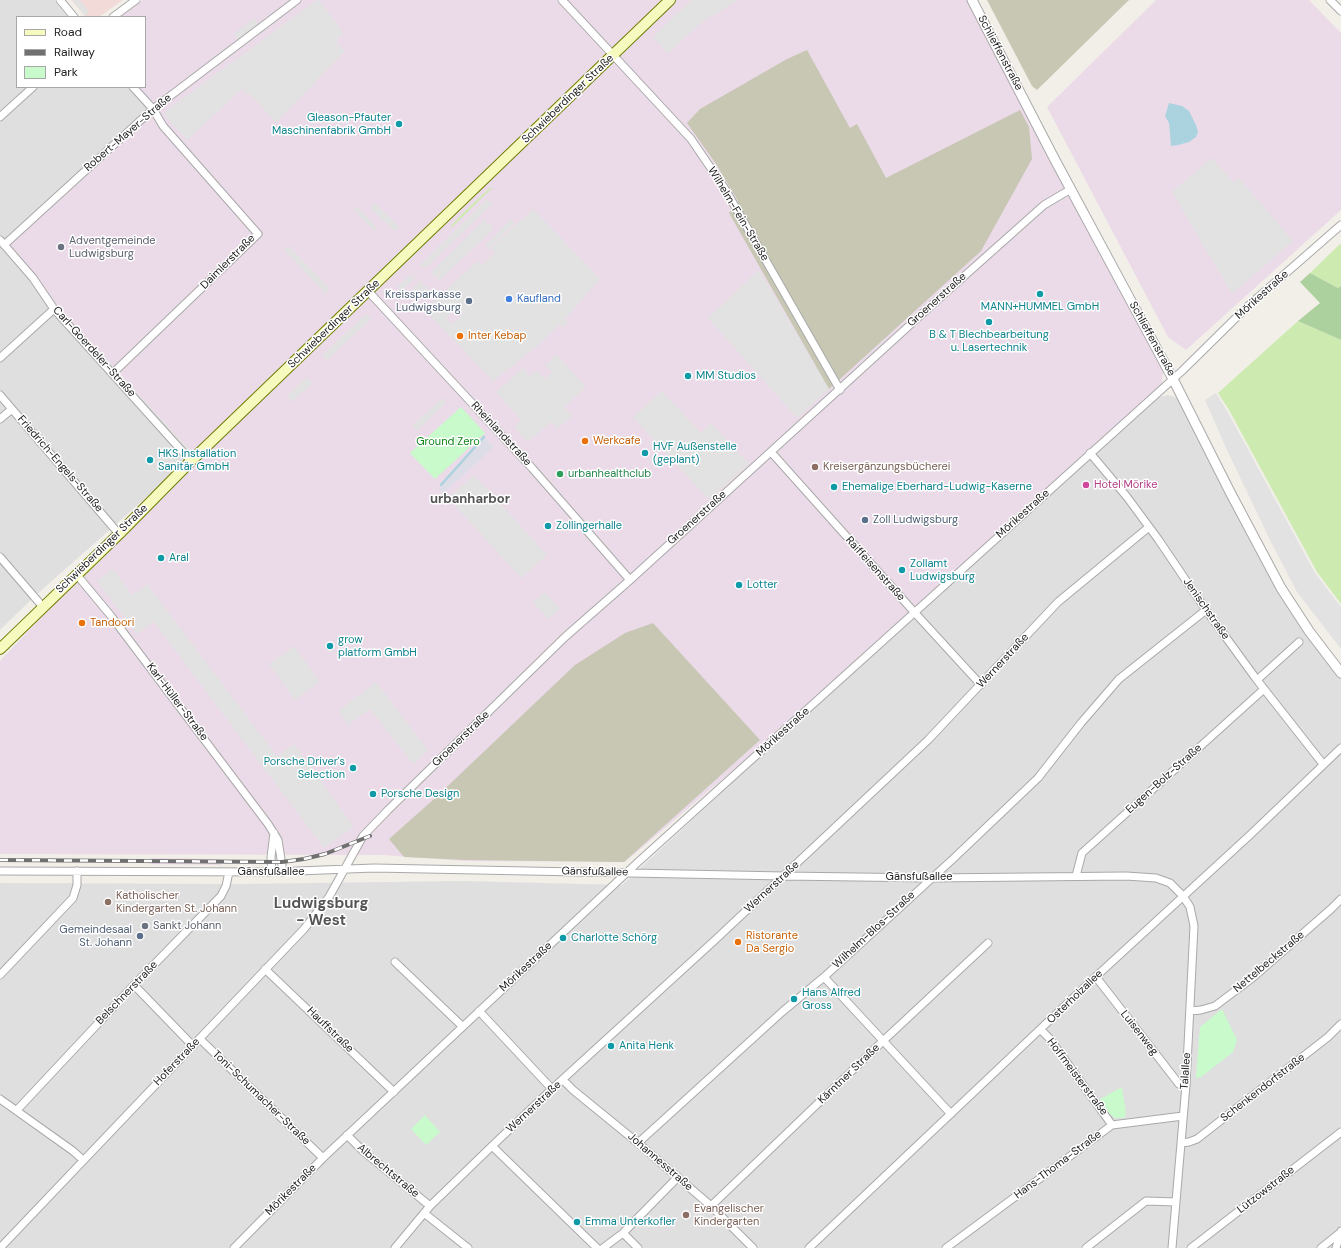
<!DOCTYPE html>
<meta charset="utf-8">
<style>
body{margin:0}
#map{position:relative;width:1341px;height:1248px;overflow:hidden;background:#f2efe9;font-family:"DM Sans",sans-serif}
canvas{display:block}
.legend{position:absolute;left:16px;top:16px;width:130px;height:72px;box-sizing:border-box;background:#fff;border:1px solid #a7a7a7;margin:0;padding:5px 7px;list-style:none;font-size:12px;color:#222}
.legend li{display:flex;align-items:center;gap:8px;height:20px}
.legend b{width:20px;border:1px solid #a7a7a7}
</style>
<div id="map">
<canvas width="1341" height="1248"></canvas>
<ul class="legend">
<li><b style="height:5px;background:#f7fabf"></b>Road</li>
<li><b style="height:5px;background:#707070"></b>Railway</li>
<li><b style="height:11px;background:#c8facc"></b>Park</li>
</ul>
</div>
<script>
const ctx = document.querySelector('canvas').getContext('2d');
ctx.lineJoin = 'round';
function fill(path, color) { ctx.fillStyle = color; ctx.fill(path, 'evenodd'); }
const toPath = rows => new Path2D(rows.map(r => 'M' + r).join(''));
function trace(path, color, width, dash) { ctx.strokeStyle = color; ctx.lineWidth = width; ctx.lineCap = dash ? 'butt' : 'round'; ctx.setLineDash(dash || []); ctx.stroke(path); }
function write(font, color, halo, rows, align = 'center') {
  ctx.font = font + ' "DM Sans",sans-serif'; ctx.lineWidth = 3; ctx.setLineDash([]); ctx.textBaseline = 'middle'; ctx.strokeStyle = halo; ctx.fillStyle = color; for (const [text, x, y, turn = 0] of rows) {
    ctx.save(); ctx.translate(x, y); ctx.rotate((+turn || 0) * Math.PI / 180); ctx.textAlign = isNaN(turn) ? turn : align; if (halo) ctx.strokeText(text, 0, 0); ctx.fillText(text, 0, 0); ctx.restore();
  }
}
fill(toPath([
 [0,0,54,0,68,17,17,17,17,87,131,87,154,113,2,245,194,455,35,596,0,630],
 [1168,395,1184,400,1281,588,1341,673,1341,1231,1336,1248,0,1248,0,883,238,884,463,881,622,885,750,766,1153,402,1159,397]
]), '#e0dfdf');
fill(toPath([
 [71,0,123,0,99,17,86,17]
]), '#f2dad9');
fill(toPath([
 [143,0,972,0,1164,362,1162,384,744,761,625,862,465,861,382,855,0,854,0,661,194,455,2,245,153,113,131,87,145,87,145,17,120,17],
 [1156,0,1309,0,1341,33,1341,210,1186,350,1168,337,1047,107],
 [150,858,221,859,221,865,150,864]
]), '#ebdbe8');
fill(toPath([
 [987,0,1129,0,1037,90,1032,86],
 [807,50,850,128,857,124,886,178,1020,110,1029,127,1032,159,981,251,829,389,729,213,738,201,716,164,687,123,700,109,787,59],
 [653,623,760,740,624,862,465,860,404,857,389,839,433,800,575,665,625,633]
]), '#c7c7b4');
fill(toPath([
 [491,187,492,188,452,227,451,226,462,214],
 [1340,244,1341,245,1341,286,1338,288,1310,273],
 [1298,321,1341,340,1341,604,1317,572,1229,410,1218,393]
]), '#cdebb0');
fill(toPath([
 [1310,273,1338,288,1341,286,1341,340,1298,321,1320,303,1300,282]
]), '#add19e');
fill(toPath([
 [461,407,485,433,435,479,410,453],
 [1222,1009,1237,1040,1233,1052,1201,1077,1196,1078,1200,1027],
 [1122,1087,1126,1114,1124,1118,1115,1118,1106,1111,1100,1099],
 [425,1115,440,1132,426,1145,411,1129]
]), '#c8facc');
fill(toPath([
 [72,0,80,0,89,12,85,16],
 [317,0,320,1,344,34,339,37,337,41,339,45,345,51,276,123,255,99,242,89,187,140,166,117,165,113,167,110],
 [691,0,738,0,698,25,668,54,653,37],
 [254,19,258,24,238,40,234,34],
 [1212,158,1234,183,1239,178,1293,241,1232,294,1172,192],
 [487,199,493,203,427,267,419,266],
 [375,203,399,227,394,231,370,208],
 [358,207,377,228,374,231,354,210],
 [533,209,600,279,565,319,568,323,562,327,559,325,535,348,493,381,425,310,477,261,482,265,495,253,491,248],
 [457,307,463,314,452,325,446,318],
 [485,219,487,226,491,224,492,230,439,281,437,276,433,277,432,271],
 [511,219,515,223,489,249,485,245],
 [289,246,330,289,325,293,284,250],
 [759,270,829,389,797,418,708,318],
 [409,276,416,277,402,291,398,291,398,286],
 [422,280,423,286,428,286,428,291,416,303,413,288],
 [366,314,371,319,327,360,322,355],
 [557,355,586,387,564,407,572,416,557,429,551,422,528,442,514,427,521,420,496,392,523,368,530,376,536,370,545,379,552,372,545,365],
 [307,377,313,383,292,402,287,396],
 [662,391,701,433,711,423,749,464,709,500,633,417],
 [1216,393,1227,411,1315,573,1341,607,1341,649,1297,592,1270,540,1227,450,1205,400],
 [442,398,446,403,417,431,412,426],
 [474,475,547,555,521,578,448,498],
 [113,569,132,595,147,584,277,756,294,744,354,827,324,848,154,622,137,634,97,581],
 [545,592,560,609,548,619,533,602],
 [294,646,320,682,295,700,269,664],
 [376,682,428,750,413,764,370,709,348,725,338,711]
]), '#e2e2e2');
fill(toPath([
 [485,438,494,447,443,493,439,489]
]), '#dddde8');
fill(toPath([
 [1169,103,1182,106,1189,111,1196,125,1198,132,1196,137,1189,142,1178,145,1171,146,1169,123,1165,116]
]), '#aad3df');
trace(toPath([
 [441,485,484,437]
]), '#aad3df', 2.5);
const minor = toPath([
 [60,0,74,17],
 [562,0,691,139,725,189,840,390],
 [1330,0,1341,11],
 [113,17,136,0],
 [0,117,33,87],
 [0,240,33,278,54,309,191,461],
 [4,245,153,109,297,0],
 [368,291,532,468,630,580],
 [0,358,54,309],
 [113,373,258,234,163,126,153,109,133,87],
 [0,395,119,534],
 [0,419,12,409],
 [771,452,915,613,981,685],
 [1090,453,1127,497,1158,539,1206,610,1257,680,1323,764],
 [0,557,43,607],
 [77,575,111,616,268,824,278,840,283,872],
 [1257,680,1299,642],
 [0,871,272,872,374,868,784,876,931,878,1126,876,1156,878,1170,883,1183,896,1190,907,1194,926,1186,1085,1172,1248],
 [272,872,271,857,274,833],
 [1076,876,1082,853,1264,689],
 [395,962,462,1026],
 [265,969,394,1092],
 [0,975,73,898,77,885,77,871],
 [824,977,951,1114],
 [1096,977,1179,1084,1186,1085],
 [134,985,193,1046],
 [479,1011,552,1089],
 [1190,1011,1201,1010,1215,1006,1251,979,1331,909,1341,899],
 [1041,1030,1049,1038,1112,1125],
 [200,1039,323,1158],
 [563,1080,573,1090,638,1143,711,1206,753,1248],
 [0,1099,73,1151,83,1160],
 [17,1110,134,985,221,896,226,886,229,872],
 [347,1135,362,1150,430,1206],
 [638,1143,782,1012,824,977,954,858,1038,778,1081,723,1119,679,1206,610],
 [1181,1143,1189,1142,1197,1139,1328,1037,1341,1024],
 [492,1146,597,1248],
 [711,1206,883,1041,988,943],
 [424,1213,468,1248],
 [623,1233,638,1248],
 [0,1248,304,929,329,897,363,836,388,810,565,637,630,580,934,303,1044,205,1071,189],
 [234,1248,323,1158,637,863,1182,371,1247,307,1341,225],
 [395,1248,430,1206,492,1146,552,1089,715,940,928,740,1058,602,1149,527],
 [603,1248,623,1233,678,1177],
 [809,1248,1090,982,1250,835,1341,748],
 [946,1248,1112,1125,1183,1116],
 [1086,1248,1146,1201,1176,1202],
 [1191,1248,1341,1132],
 [1321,1248,1341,1232],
 [1336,1248,1341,1231]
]);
const tertiary = toPath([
 [972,0,1055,160,1173,379,1230,492,1281,588,1309,631,1341,673]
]);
const secondary = toPath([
 [0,649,119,534,191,461,670,0]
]);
trace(minor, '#a9a9a9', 9);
trace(tertiary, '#a9a9a9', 11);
trace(secondary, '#707d05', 12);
trace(minor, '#fff', 7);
trace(tertiary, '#fff', 9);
trace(secondary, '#f7fabf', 10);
const rail = toPath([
 [0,860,282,862,304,859,325,854,370,836]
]);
trace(rail, '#707070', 4);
trace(rail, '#fff', 2.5, [8]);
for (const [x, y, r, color] of [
 [399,124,4,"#0f9aa8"],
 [61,247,4,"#6b7280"],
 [1040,294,4,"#0f9aa8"],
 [509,299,4,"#3f7fe0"],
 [469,301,4,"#5c6f8a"],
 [989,322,4,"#0f9aa8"],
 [460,336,4,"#e8710a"],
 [688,376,4,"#0f9aa8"],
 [585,441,4,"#e8710a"],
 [645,453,4,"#0f9aa8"],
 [150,460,4,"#0f9aa8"],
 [815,467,4,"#8d6e63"],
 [560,474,4,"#2e9e5b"],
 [1086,485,4,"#d1479c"],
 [834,487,4,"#0f9aa8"],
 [865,520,4,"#5c6f8a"],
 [548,526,4,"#0f9aa8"],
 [161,558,4,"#0f9aa8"],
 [902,570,4,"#0f9aa8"],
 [739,585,4,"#0f9aa8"],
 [82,623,4,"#e8710a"],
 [330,646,4,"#0f9aa8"],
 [353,768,4,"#0f9aa8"],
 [373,794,4,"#0f9aa8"],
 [108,902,4,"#8d6e63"],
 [145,926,4,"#6b7280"],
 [140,936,4,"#5c6f8a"],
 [563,938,4,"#0f9aa8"],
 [738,942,4,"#e8710a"],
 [794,999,4,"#0f9aa8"],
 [611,1046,4,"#0f9aa8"],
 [686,1215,4,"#8d6e63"],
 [577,1222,4,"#0f9aa8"]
]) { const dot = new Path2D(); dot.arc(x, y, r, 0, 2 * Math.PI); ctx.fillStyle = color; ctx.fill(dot); trace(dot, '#fff', 1.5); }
write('11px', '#222', '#fff', [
 ["Schlieffenstraße",1000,53,62],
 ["Schwieberdinger Straße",568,99,-44],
 ["Robert-Mayer-Straße",128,133,-41],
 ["Wilhelm-Fein-Straße",738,214,59],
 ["Daimlerstraße",228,262,-45],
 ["Mörikestraße",1262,295,-42],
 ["Groenerstraße",937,300,-42],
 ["Schwieberdinger Straße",334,324,-44],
 ["Schlieffenstraße",1152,339,61],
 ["Carl-Goerdeler-Straße",94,352,48],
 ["Rheinlandstraße",501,434,47],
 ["Friedrich-Engels-Straße",60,464,49],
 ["Mörikestraße",1023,514,-42],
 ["Groenerstraße",697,518,-42],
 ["Schwieberdinger Straße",102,549,-44],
 ["Raiffeisenstraße",875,569,48],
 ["Jenischstraße",1206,609,55],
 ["Wernerstraße",1003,661,-47],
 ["Karl-Hüller-Straße",177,702,53],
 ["Mörikestraße",783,732,-42],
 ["Groenerstraße",461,739,-44],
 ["Eugen-Bolz-Straße",1164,779,-42],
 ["Gänsfußallee",271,872],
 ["Gänsfußallee",595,872,1],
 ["Gänsfußallee",919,877],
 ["Wernerstraße",772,887,-43],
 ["Wilhelm-Blos-Straße",874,930,-43],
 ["Nettelbeckstraße",1269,962,-40],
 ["Mörikestraße",526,967,-43],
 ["Belschnerstraße",127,993,-46],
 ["Osterholzallee",1075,997,-44],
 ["Hauffstraße",330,1030,44],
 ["Luisenweg",1139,1033,52],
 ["Hoferstraße",177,1062,-46],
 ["Talallee",1186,1071,-86],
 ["Kärntner Straße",849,1074,-44],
 ["Hoffmeisterstraße",1077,1077,53],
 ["Schenkendorfstraße",1263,1088,-38],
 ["Toni-Schumacher-Straße",261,1098,44],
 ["Wernerstraße",534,1107,-43],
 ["Johannesstraße",660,1162,41],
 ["Hans-Thoma-Straße",1058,1165,-37],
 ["Albrechtstraße",388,1171,40],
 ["Mörikestraße",291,1190,-45],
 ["Lützowstraße",1266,1190,-38]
]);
write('11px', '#0d838f', '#fff', [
 ["Gleason-Pfauter",391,118,"right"],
 ["Maschinenfabrik GmbH",391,131,"right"],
 ["MANN+HUMMEL GmbH",1040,307,"center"],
 ["B & T Blechbearbeitung",989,335,"center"],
 ["u. Lasertechnik",989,348,"center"],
 ["MM Studios",696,376],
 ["HVF Außenstelle",653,447],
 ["(geplant)",653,460],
 ["HKS Installation",158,454],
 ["Sanitär GmbH",158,467],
 ["Ehemalige Eberhard-Ludwig-Kaserne",842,487],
 ["Zollingerhalle",556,526],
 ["Aral",169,558],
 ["Zollamt",910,564],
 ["Ludwigsburg",910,577],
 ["Lotter",747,585],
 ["grow",338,640],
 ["platform GmbH",338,653],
 ["Porsche Driver's",345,762,"right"],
 ["Selection",345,775,"right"],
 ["Porsche Design",381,794],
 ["Charlotte Schörg",571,938],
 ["Hans Alfred",802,993],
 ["Gross",802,1006],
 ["Anita Henk",619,1046],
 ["Emma Unterkofler",585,1222]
], 'left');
write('11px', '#5b616d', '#fff', [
 ["Adventgemeinde",69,241],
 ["Ludwigsburg",69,254],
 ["Sankt Johann",153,926]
], 'left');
write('11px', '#4e5e75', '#fff', [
 ["Kreissparkasse",461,295],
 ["Ludwigsburg",461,308],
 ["Zoll Ludwigsburg",873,520,"left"],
 ["Gemeindesaal",132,930],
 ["St. Johann",132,943]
], 'right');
write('11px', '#366cbe', '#fff', [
 ["Kaufland",517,299]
], 'left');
write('11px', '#c56008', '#fff', [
 ["Inter Kebap",468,336],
 ["Werkcafe",593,441],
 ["Tandoori",90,623],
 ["Ristorante",746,936],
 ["Da Sergio",746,949]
], 'left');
write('11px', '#0c8416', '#fff', [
 ["Ground Zero",448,442]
]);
write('11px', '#785e54', '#fff', [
 ["Kreisergänzungsbücherei",823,467],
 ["Katholischer",116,896],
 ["Kindergarten St. Johann",116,909],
 ["Evangelischer",694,1209],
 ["Kindergarten",694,1222]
], 'left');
write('11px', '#27864d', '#fff', [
 ["urbanhealthclub",568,474]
], 'left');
write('11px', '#b23c85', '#fff', [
 ["Hotel Mörike",1094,485]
], 'left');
write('bold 13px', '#555', '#fff', [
 ["urbanharbor",470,500]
]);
write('bold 15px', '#555', '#fff', [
 ["Ludwigsburg",321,904],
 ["- West",321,921]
]);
</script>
